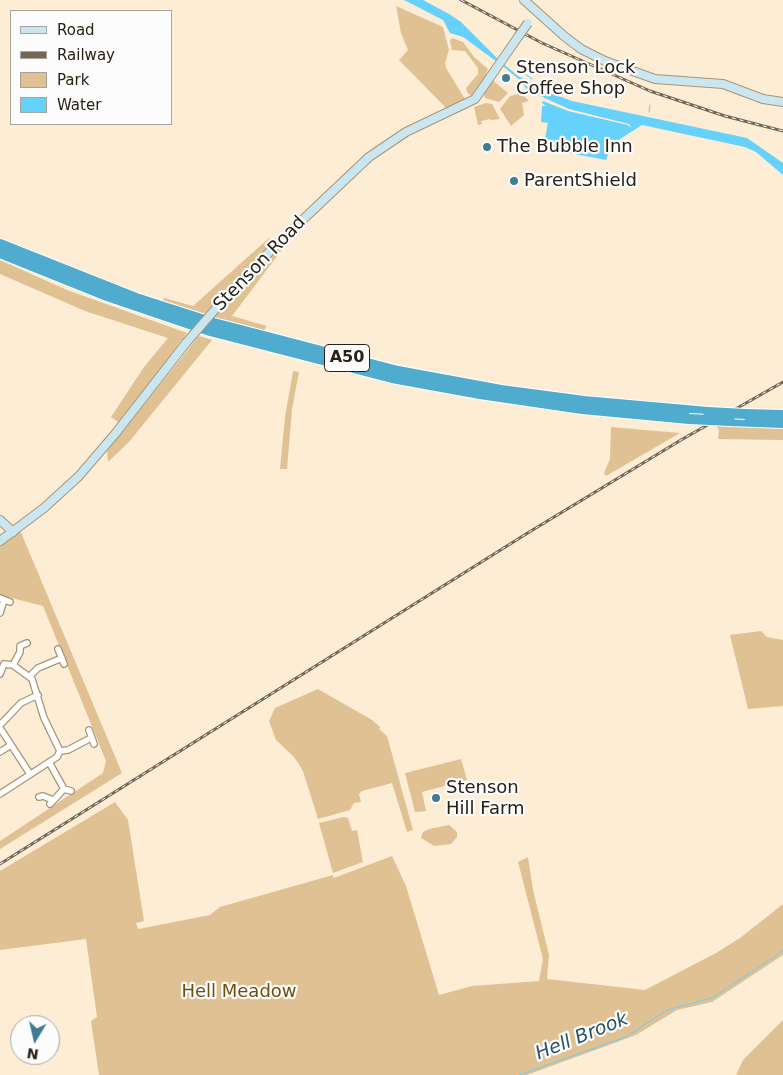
<!DOCTYPE html>
<style>
body{margin:0}
#map{position:relative;width:783px;height:1075px;overflow:hidden;background:#fdedd4;font-family:"DejaVu Sans",sans-serif}
canvas{display:block}
.legend{position:absolute;left:10px;top:10px;width:162px;height:115px;box-sizing:border-box;background:#fcfcfc;border:1px solid #a7a4a0;margin:0;padding:6px 9px;list-style:none;font-size:15px;color:#282116}
.legend li{display:flex;align-items:center;gap:10px;height:25px}
.legend b{width:25px;border:1px solid #a7a4a0}
.north{position:absolute;left:10px;top:1015px;width:50px;height:50px;box-sizing:border-box;background:#fcfcfc;border:1px solid #a7a4a0;border-radius:50%;rotate:189deg;font-size:14px;font-weight:700;line-height:20px;text-align:center;color:#282116}
.north::after{content:'';display:block;margin:auto;width:18px;height:22px;background:#407c94;clip-path:polygon(50% 0,100% 100%,50% 72%,0 100%)}
</style>
<div id="map">
<canvas width="783" height="1075"></canvas>
<ul class="legend">
<li><b style="height:6px;background:#cae6f1"></b>Road</li>
<li><b style="height:6px;background:#736858"></b>Railway</li>
<li><b style="height:14px;background:#dfc194"></b>Park</li>
<li><b style="height:14px;background:#66d1fa"></b>Water</li>
</ul>
<div class="north">N</div>
</div>
<script>
const ctx = document.querySelector('canvas').getContext('2d');
ctx.lineJoin = 'round';
function fill(path, color) { ctx.fillStyle = color; ctx.fill(path, 'evenodd'); }
const toPath = rows => new Path2D(rows.map(r => 'M' + r).join(''));
function trace(path, color, width, dash) { ctx.strokeStyle = color; ctx.lineWidth = width; ctx.lineCap = dash ? 'butt' : 'round'; ctx.setLineDash(dash || []); ctx.stroke(path); }
function write(font, color, halo, rows, align = 'center') {
  ctx.font = font + ' "DejaVu Sans",sans-serif'; ctx.lineWidth = 4.5; ctx.setLineDash([]); ctx.textBaseline = 'middle'; ctx.strokeStyle = halo; ctx.fillStyle = color; for (const [text, x, y, turn = 0] of rows) {
    ctx.save(); ctx.translate(x, y); ctx.rotate((+turn || 0) * Math.PI / 180); ctx.textAlign = isNaN(turn) ? turn : align; if (halo) ctx.strokeText(text, 0, 0); ctx.fillText(text, 0, 0); ctx.restore();
  }
}
fill(toPath([
 [396,6,443,27,449,50,445,63,446,68,465,99,449,111,399,60,408,50,401,33],
 [452,38,463,42,474,57,488,69,486,74,488,77,476,95,472,97,467,92,466,88,478,74,478,68,465,51,452,50,450,41],
 [491,79,508,93,499,102,485,98,484,95],
 [518,94,524,96,529,101,522,103,524,115,511,126,500,109,510,96],
 [486,103,492,104,500,119,491,120,490,119,481,121,482,124,478,125,474,107],
 [269,238,273,241,204,314,163,300,164,298,193,306],
 [280,243,284,247,232,316,267,326,262,333,212,318],
 [0,260,67,290,187,333,120,423,111,417,144,367,168,338,85,311,0,274],
 [199,336,212,340,129,442,108,462,107,451],
 [293,371,299,372,292,409,287,469,280,469,285,417],
 [715,424,783,428,783,440,718,439,719,430],
 [611,427,680,433,606,476,604,473,610,459],
 [20,530,122,773,0,849,0,841,103,773,106,761,43,606,0,595,0,545],
 [761,631,767,637,783,640,783,706,748,709,730,635],
 [318,689,372,720,380,727,379,729,387,736,413,830,407,832,392,783,362,791,359,794,361,802,354,803,350,810,318,819,303,771,294,757,276,740,269,721,275,708],
 [461,759,467,780,422,792,426,811,415,812,405,773],
 [115,802,128,820,144,921,136,923,138,929,210,915,220,907,333,875,334,878,392,856,406,886,439,995,472,986,539,981,543,959,518,862,528,857,533,890,549,955,547,979,645,990,716,953,740,938,783,904,783,955,712,1002,677,1010,636,1035,527,1075,99,1075,91,1021,97,1017,86,939,0,950,0,871],
 [344,817,348,818,352,831,357,830,363,862,333,873,319,823],
 [449,825,457,832,457,837,451,844,434,846,421,838,423,832,429,829],
 [783,1020,783,1075,736,1075,743,1060]
]), '#dfc194');
fill(toPath([
 [404,0,423,0,449,14,461,22,500,61,518,76,553,94,572,101,747,138,783,163,783,175,756,152,745,147,642,125,612,144,606,160,543,148,548,123,541,122,542,106,546,106,542,103,543,101,568,111,628,125,632,128,629,124,569,109,527,90,521,81,504,67,463,37,450,33,443,20]
]), '#66d1fa');
trace(toPath([
 [518,69,532,79],
 [649,112,650,105],
 [519,1075,626,1037,667,1010,712,998,783,951]
]), '#66d1fa', 1);
const street = toPath([
 [0,598,10,602],
 [0,613,4,600],
 [58,649,64,664],
 [4,664,13,665,32,679,44,718,60,751],
 [13,665,20,652,20,646,27,643],
 [0,674,4,664],
 [30,676,38,668,62,658],
 [0,725,21,703,38,695],
 [0,728,30,774],
 [89,730,94,744],
 [60,751,68,750,91,738],
 [0,752,11,745],
 [49,762,64,789,71,791],
 [0,794,57,757,60,751],
 [39,797,43,796,53,800],
 [50,804,64,789]
]);
const secondary = toPath([
 [524,0,564,36,581,49,605,61,655,79,723,84,763,99,783,102],
 [218,306,274,247,369,157,406,132,475,99,518,37],
 [0,520,13,532],
 [0,541,44,508,79,476,115,434,186,343]
]);
const highway = toPath([
 [0,244,136,298,214,323,398,371,501,390,584,401,708,412],
 [0,253,107,296,210,331,392,378,480,394,582,409,689,419],
 [745,414,783,415],
 [730,421,783,423]
]);
trace(street, '#a79578', 8);
trace(secondary, '#a79578', 10);
trace(highway, '#fff', 12);
trace(street, '#fff', 5.5);
trace(secondary, '#cae6f1', 8);
trace(highway, '#4faccf', 10);
const rail = toPath([
 [461,0,542,43,650,91,725,116,783,131],
 [0,864,526,534,681,440,783,382]
]);
trace(rail, '#736858', 3);
trace(rail, '#fcfcfc', 1, [4]);
const secondaryBridge = toPath([
 [518,37,528,23],
 [186,343,218,306]
]);
const highwayBridge = toPath([
 [708,412,745,414],
 [689,419,730,421]
]);
trace(secondaryBridge, '#a79578', 10, []);
trace(highwayBridge, '#fff', 12, []);
trace(secondaryBridge, '#cae6f1', 8);
trace(highwayBridge, '#4faccf', 10);
for (const [x, y, r, color] of [
 [506,78,5,"#407c94"],
 [487,147,5,"#407c94"],
 [514,181,5,"#407c94"],
 [436,798,5,"#407c94"]
]) { const dot = new Path2D(); dot.arc(x, y, r, 0, 2 * Math.PI); ctx.fillStyle = color; ctx.fill(dot); trace(dot, '#fcfcfc', 2); }
for (const [x, y, w] of [
 [347,358,45]
]) { const box = new Path2D(); box.roundRect(x - w / 2, y - 13.5, w, 27, 4); ctx.fillStyle = '#fcfcfc'; ctx.fill(box); trace(box, '#282116', 1); }
write('bold 16px', '#282116', null, [
 ["A50",347,358]
]);
write('18px', '#282116', '#fcfcfc', [
 ["Stenson Lock",516,68],
 ["Coffee Shop",516,89],
 ["The Bubble Inn",497,147],
 ["ParentShield",524,181],
 ["Stenson",446,788],
 ["Hill Farm",446,809]
], 'left');
write('18px', '#282116', '#fcfcfc', [
 ["Stenson Road",260,264,-46]
]);
write('18px', '#6f4f10', '#fcfcfc', [
 ["Hell Meadow",239,992]
]);
write('italic 19px', '#265466', '#fcfcfc', [
 ["Hell Brook",582,1037,-22]
]);
</script>
